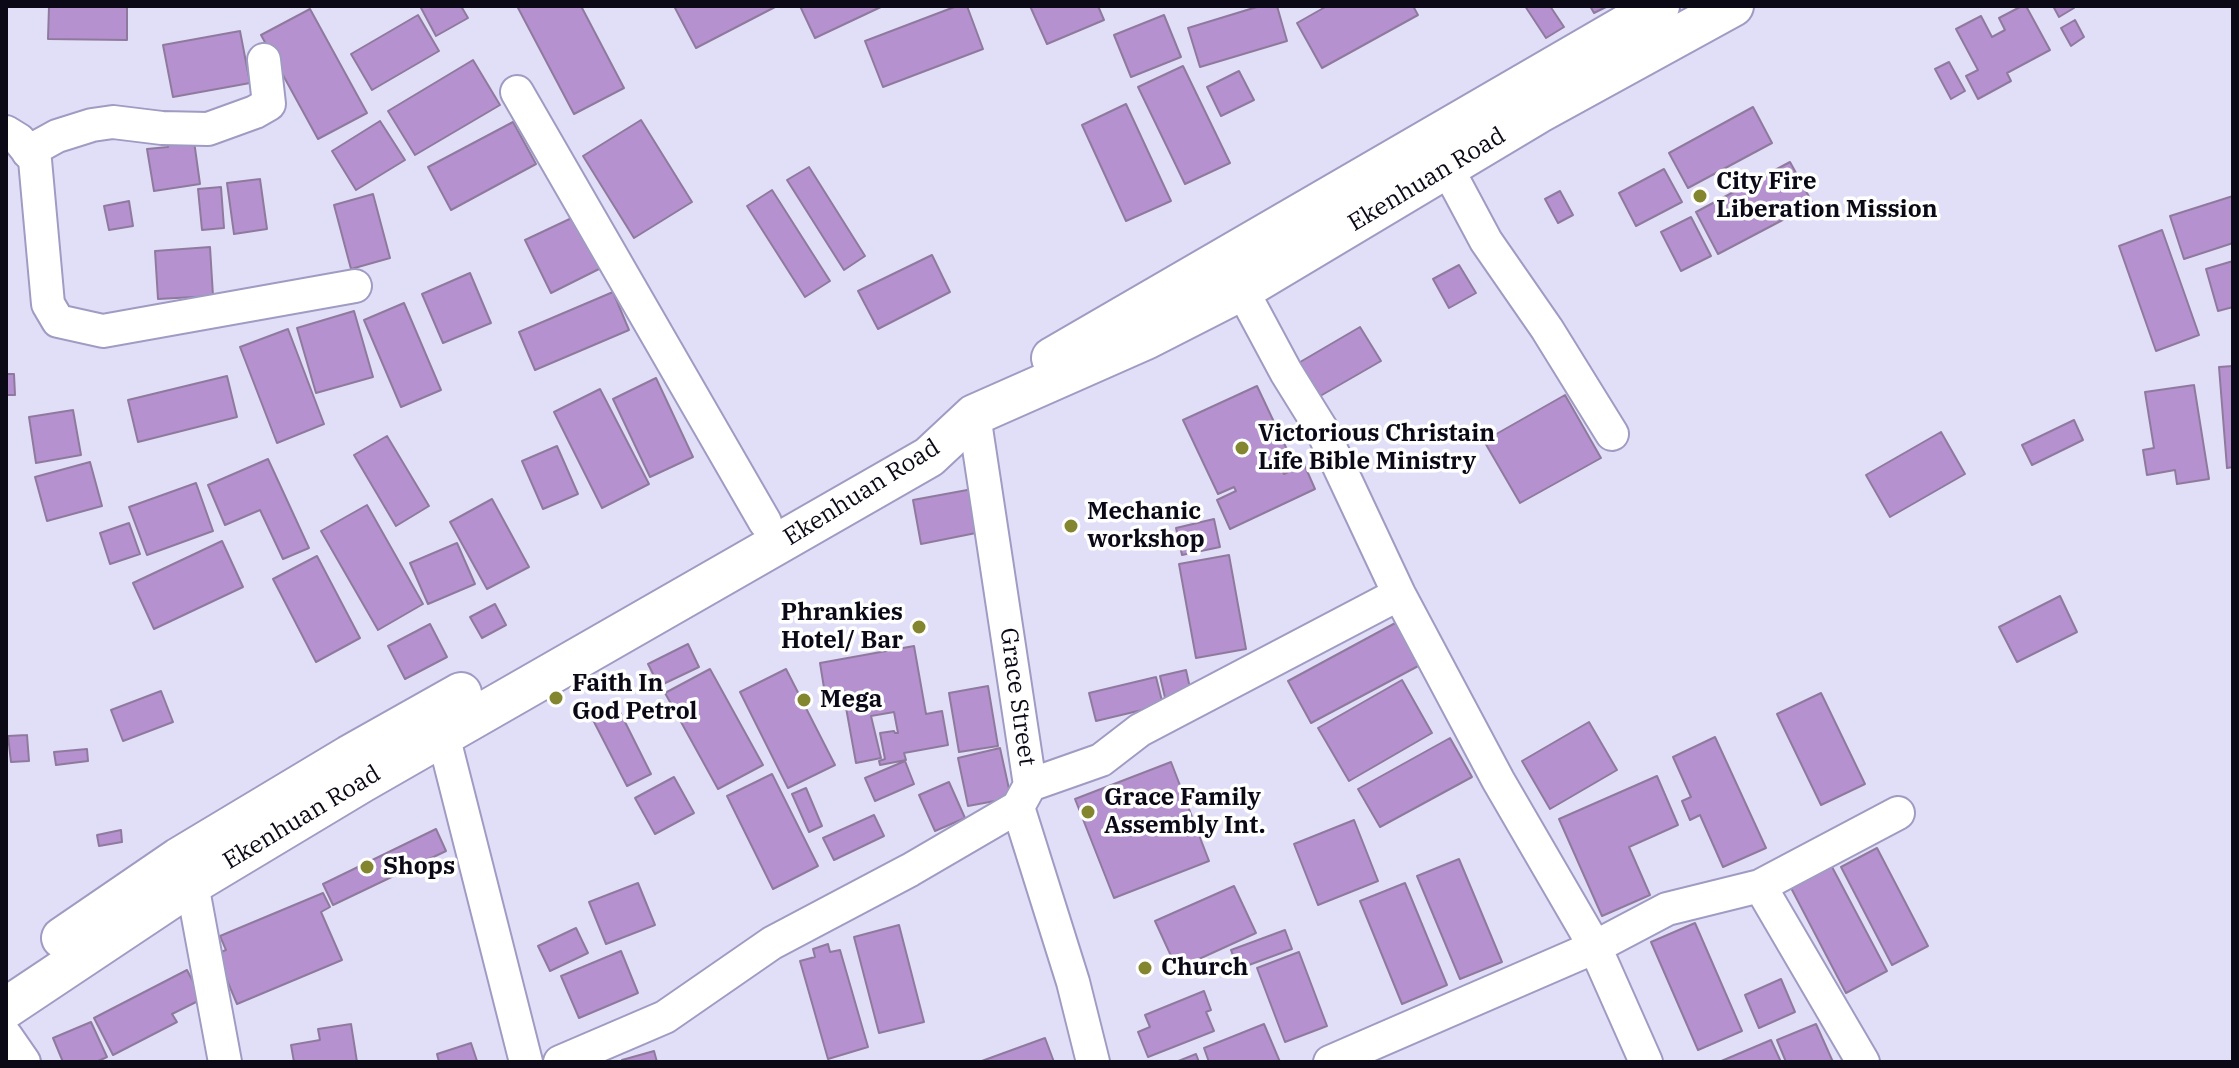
<!DOCTYPE html>
<style>
body{margin:0}
#map{position:relative;width:2239px;height:1068px;overflow:hidden;background:#e1dff8;font-family:"IBM Plex Serif",serif}
canvas{display:block}
.frame{position:absolute;inset:0;border:8px solid #0c0917;pointer-events:none}
</style>
<div id="map">
<canvas width="2239" height="1068"></canvas>
<div class="frame"></div>
</div>
<script>
const ctx = document.querySelector('canvas').getContext('2d');
ctx.lineJoin = 'round';
function fill(path, color) { ctx.fillStyle = color; ctx.fill(path, 'evenodd'); }
const toPath = rows => new Path2D(rows.map(r => 'M' + r).join(''));
function trace(path, color, width, dash) { ctx.strokeStyle = color; ctx.lineWidth = width; ctx.lineCap = dash ? 'butt' : 'round'; ctx.setLineDash(dash || []); ctx.stroke(path); }
function write(font, color, halo, rows, align = 'center') {
  ctx.font = font + ' "IBM Plex Serif",serif'; ctx.lineWidth = 7; ctx.setLineDash([]); ctx.textBaseline = 'middle'; ctx.strokeStyle = halo; ctx.fillStyle = color; for (const [text, x, y, turn = 0] of rows) {
    ctx.save(); ctx.translate(x, y); ctx.rotate((+turn || 0) * Math.PI / 180); ctx.textAlign = isNaN(turn) ? turn : align; if (halo) ctx.strokeText(text, 0, 0); ctx.fillText(text, 0, 0); ctx.restore();
  }
}
const building = toPath([
 [49,6,127,6,127,40,48,39,49,6],
 [420,6,461,6,468,18,436,36,420,6],
 [517,6,581,6,624,88,574,114,517,6],
 [674,6,777,6,696,48,674,6],
 [800,6,883,6,815,38,800,6],
 [957,6,967,6,983,49,883,87,865,41,957,6],
 [1030,6,1098,6,1104,20,1047,44,1030,6],
 [1260,6,1277,6,1287,41,1200,67,1188,28,1260,6],
 [1327,6,1413,6,1418,15,1322,68,1297,23,1327,6],
 [1525,6,1550,6,1564,27,1546,38,1525,6],
 [1590,6,1608,6,1594,13,1590,6],
 [2022,6,2026,6,2050,50,2007,73,2011,81,1978,99,1966,76,1978,70,1956,29,1981,16,1992,37,2005,30,1999,18,2022,6],
 [2053,6,2072,6,2074,8,2059,17,2053,6],
 [310,9,367,113,318,139,261,35,310,9],
 [418,15,439,51,372,90,351,54,418,15],
 [1164,15,1181,57,1131,77,1114,35,1164,15],
 [2075,20,2084,37,2071,46,2061,28,2075,20],
 [240,31,250,83,173,97,163,45,240,31],
 [473,60,500,105,415,155,388,111,473,60],
 [1949,62,1965,91,1951,99,1935,69,1949,62],
 [1183,66,1230,163,1185,184,1138,87,1183,66],
 [1239,71,1254,100,1221,116,1207,87,1239,71],
 [1126,104,1171,201,1126,221,1082,125,1126,104],
 [1753,107,1772,143,1688,188,1669,153,1753,107],
 [641,120,692,202,634,238,583,156,641,120],
 [380,121,405,160,356,190,332,151,380,121],
 [513,122,536,164,451,210,428,167,513,122],
 [167,136,194,141,200,184,154,191,147,149,168,147,167,136],
 [1790,162,1813,204,1718,254,1696,212,1790,162],
 [809,167,865,256,844,270,787,180,809,167],
 [1664,169,1682,202,1636,226,1619,193,1664,169],
 [260,179,267,229,234,234,227,183,260,179],
 [221,187,224,228,202,230,198,189,221,187],
 [772,190,830,281,805,297,747,206,772,190],
 [1560,191,1573,215,1558,223,1545,199,1560,191],
 [373,194,390,258,351,269,334,205,373,194],
 [2233,196,2233,243,2184,259,2170,216,2233,196],
 [129,201,133,226,109,230,104,206,129,201],
 [576,216,601,268,551,293,525,240,576,216],
 [1691,217,1711,256,1681,271,1661,232,1691,217],
 [2162,230,2199,335,2156,351,2119,246,2162,230],
 [210,247,213,296,158,299,155,251,210,247],
 [932,255,950,292,878,329,858,291,932,255],
 [2233,261,2233,307,2218,311,2206,269,2233,261],
 [1459,265,1476,293,1449,308,1433,279,1459,265],
 [470,273,491,323,443,343,422,294,470,273],
 [613,292,629,330,535,370,519,332,613,292],
 [404,303,441,390,401,407,364,320,404,303],
 [354,311,373,377,316,393,297,328,354,311],
 [1360,327,1381,361,1315,399,1295,365,1360,327],
 [288,329,324,424,277,443,240,347,288,329],
 [2233,366,2233,467,2227,468,2219,367,2233,366],
 [6,374,14,374,15,395,6,395,6,374],
 [227,376,237,417,138,442,128,400,227,376],
 [656,378,693,457,650,477,613,399,656,378],
 [2194,385,2209,479,2177,484,2175,470,2147,475,2143,450,2154,448,2145,392,2194,385],
 [1257,386,1291,458,1279,464,1284,474,1304,464,1315,489,1230,529,1217,500,1236,491,1234,487,1218,494,1183,420,1257,386],
 [600,389,649,484,602,508,554,412,600,389],
 [1565,395,1601,458,1520,503,1484,441,1565,395],
 [73,410,81,455,36,463,29,417,73,410],
 [2074,420,2083,440,2032,465,2022,445,2074,420],
 [1941,432,1965,474,1890,517,1866,475,1941,432],
 [387,436,429,506,396,526,354,455,387,436],
 [557,446,578,494,543,509,522,461,557,446],
 [268,459,309,548,283,559,260,510,225,525,208,485,268,459],
 [90,462,102,506,47,521,35,477,90,462],
 [196,483,213,531,147,555,129,507,196,483],
 [978,488,986,531,921,544,913,500,978,488],
 [492,499,529,567,487,589,450,522,492,499],
 [367,505,423,604,378,630,321,531,367,505],
 [1214,519,1220,547,1182,555,1176,528,1214,519],
 [129,523,140,554,110,564,100,533,129,523],
 [222,541,243,587,154,629,133,583,222,541],
 [457,543,475,584,428,604,410,563,457,543],
 [1229,555,1246,649,1196,658,1179,564,1229,555],
 [317,556,360,638,316,662,273,579,317,556],
 [2060,596,2077,632,2017,662,1999,627,2060,596],
 [495,604,506,625,482,638,470,617,495,604],
 [1399,621,1422,664,1311,723,1288,681,1399,621],
 [430,624,447,657,405,679,388,646,430,624],
 [688,644,699,667,659,686,648,664,688,644],
 [914,646,926,714,942,711,948,745,904,753,906,760,880,765,879,761,885,759,880,733,894,731,895,733,898,733,894,712,871,716,881,758,856,763,843,691,825,694,820,663,914,646],
 [710,669,763,765,718,789,665,693,710,669],
 [786,669,835,765,788,788,740,692,786,669],
 [1186,670,1192,697,1166,702,1160,676,1186,670],
 [1156,677,1163,705,1096,721,1089,693,1156,677],
 [1402,680,1432,733,1349,781,1318,728,1402,680],
 [988,686,998,746,959,752,949,693,988,686],
 [161,691,173,722,123,741,111,710,161,691],
 [1821,693,1865,784,1821,805,1777,714,1821,693],
 [617,706,651,774,627,786,592,718,617,706],
 [1589,722,1617,770,1550,809,1522,761,1589,722],
 [27,735,29,761,11,762,8,736,27,735],
 [1715,737,1766,848,1723,867,1700,815,1690,820,1682,801,1691,797,1673,757,1715,737],
 [1450,738,1472,777,1380,827,1358,789,1450,738],
 [1000,748,1011,798,968,806,958,758,1000,748],
 [87,749,88,761,56,765,54,752,87,749],
 [905,761,914,784,875,801,865,778,905,761],
 [1171,762,1209,861,1114,898,1075,799,1171,762],
 [772,774,818,866,773,889,727,796,772,774],
 [1657,776,1678,825,1629,847,1650,895,1602,916,1559,819,1657,776],
 [674,777,694,813,655,834,635,798,674,777],
 [949,782,965,818,935,831,919,795,949,782],
 [806,788,822,826,809,832,792,794,806,788],
 [874,815,884,836,834,860,823,838,874,815],
 [1354,820,1378,881,1318,905,1294,844,1354,820],
 [436,829,446,851,333,905,323,884,436,829],
 [121,830,122,842,99,846,97,835,121,830],
 [1877,848,1928,946,1892,965,1841,867,1877,848],
 [1459,859,1502,962,1460,979,1417,876,1459,859],
 [1831,865,1887,971,1846,993,1790,886,1831,865],
 [638,883,655,925,606,944,589,902,638,883],
 [1405,883,1447,985,1402,1004,1360,901,1405,883],
 [1234,886,1256,933,1177,969,1155,921,1234,886],
 [323,893,330,907,321,912,342,960,237,1004,216,954,226,950,220,936,323,893],
 [1695,923,1742,1031,1698,1050,1651,942,1695,923],
 [899,925,924,1022,879,1033,854,937,899,925],
 [576,928,588,953,550,971,538,946,576,928],
 [1285,930,1292,949,1238,969,1231,950,1285,930],
 [828,944,830,952,840,950,868,1047,828,1059,800,961,815,957,813,949,828,944],
 [621,951,638,993,579,1018,561,976,621,951],
 [1299,952,1327,1026,1285,1042,1257,968,1299,952],
 [187,970,202,999,172,1014,177,1022,113,1055,94,1018,187,970],
 [1781,979,1795,1012,1759,1028,1745,995,1781,979],
 [1204,991,1211,1010,1206,1012,1214,1031,1148,1057,1138,1032,1150,1027,1145,1015,1204,991],
 [91,1022,107,1057,96,1062,63,1062,53,1038,91,1022],
 [351,1024,357,1062,294,1062,291,1045,320,1040,318,1029,351,1024],
 [1264,1024,1280,1062,1209,1062,1204,1048,1264,1024],
 [1816,1024,1833,1062,1786,1062,1777,1040,1816,1024],
 [1045,1038,1054,1062,979,1062,1045,1038],
 [1771,1040,1781,1062,1719,1062,1771,1040],
 [471,1043,477,1061,439,1062,437,1054,471,1043],
 [654,1051,657,1062,623,1062,622,1060,654,1051],
 [1196,1054,1199,1062,1176,1062,1196,1054]
]);
fill(building, '#b592cf');
trace(building, '#8f7a9e', 2);
const minor = toPath([
 [517,92,765,522],
 [6,132,19,140,35,160,48,304,58,321,103,331,355,286],
 [28,152,57,136,92,125,113,122,162,128,208,129,255,112,269,104,264,60],
 [1447,168,1486,241,1547,329,1612,434],
 [1242,290,1286,372,1322,430,1399,594,1498,780,1595,947,1646,1062],
 [974,415,1030,785,1018,807,1073,982,1093,1062],
 [443,735,526,1062],
 [1030,785,1101,760,1140,730,1399,594],
 [192,884,225,1062],
 [1760,886,1863,1062],
 [6,1036,24,1062],
 [560,1062,665,1017,772,943,910,870,1018,807],
 [1330,1062,1595,947,1667,909,1760,886,1898,813]
]);
const major = toPath([
 [1052,358,1659,6],
 [62,938,179,858,349,756,461,693],
 [6,1008,192,884,362,782,929,457,974,415,1146,339,1242,290,1538,113,1733,6]
]);
trace(minor, '#a09bc2', 36);
trace(major, '#a09bc2', 44);
trace(minor, '#fff', 32);
trace(major, '#fff', 40);
for (const [x, y, r, color] of [
 [1700,196,8,"#83852f"],
 [1242,448,8,"#83852f"],
 [1071,526,8,"#83852f"],
 [919,627,8,"#83852f"],
 [556,698,8,"#83852f"],
 [804,700,8,"#83852f"],
 [1088,812,8,"#83852f"],
 [367,867,8,"#83852f"],
 [1145,968,8,"#83852f"]
]) { const dot = new Path2D(); dot.arc(x, y, r, 0, 2 * Math.PI); ctx.fillStyle = color; ctx.fill(dot); trace(dot, '#fff', 3); }
write('24px', '#0c0917', '#fff', [
 ["Ekenhuan Road",1427,180,-31],
 ["Ekenhuan Road",862,493,-32],
 ["Grace Street",1017,697,82],
 ["Ekenhuan Road",302,818,-31]
]);
write('bold 24px', '#0c0917', '#fff', [
 ["City Fire",1716,182],
 ["Liberation Mission",1716,210],
 ["Victorious Christain",1258,434],
 ["Life Bible Ministry",1258,462],
 ["Mechanic",1087,512],
 ["workshop",1087,540],
 ["Phrankies",903,613,"right"],
 ["Hotel/ Bar",903,641,"right"],
 ["Faith In",572,684],
 ["God Petrol",572,712],
 ["Mega",820,700],
 ["Grace Family",1104,798],
 ["Assembly Int.",1104,826],
 ["Shops",383,867],
 ["Church",1161,968]
], 'left');
</script>
